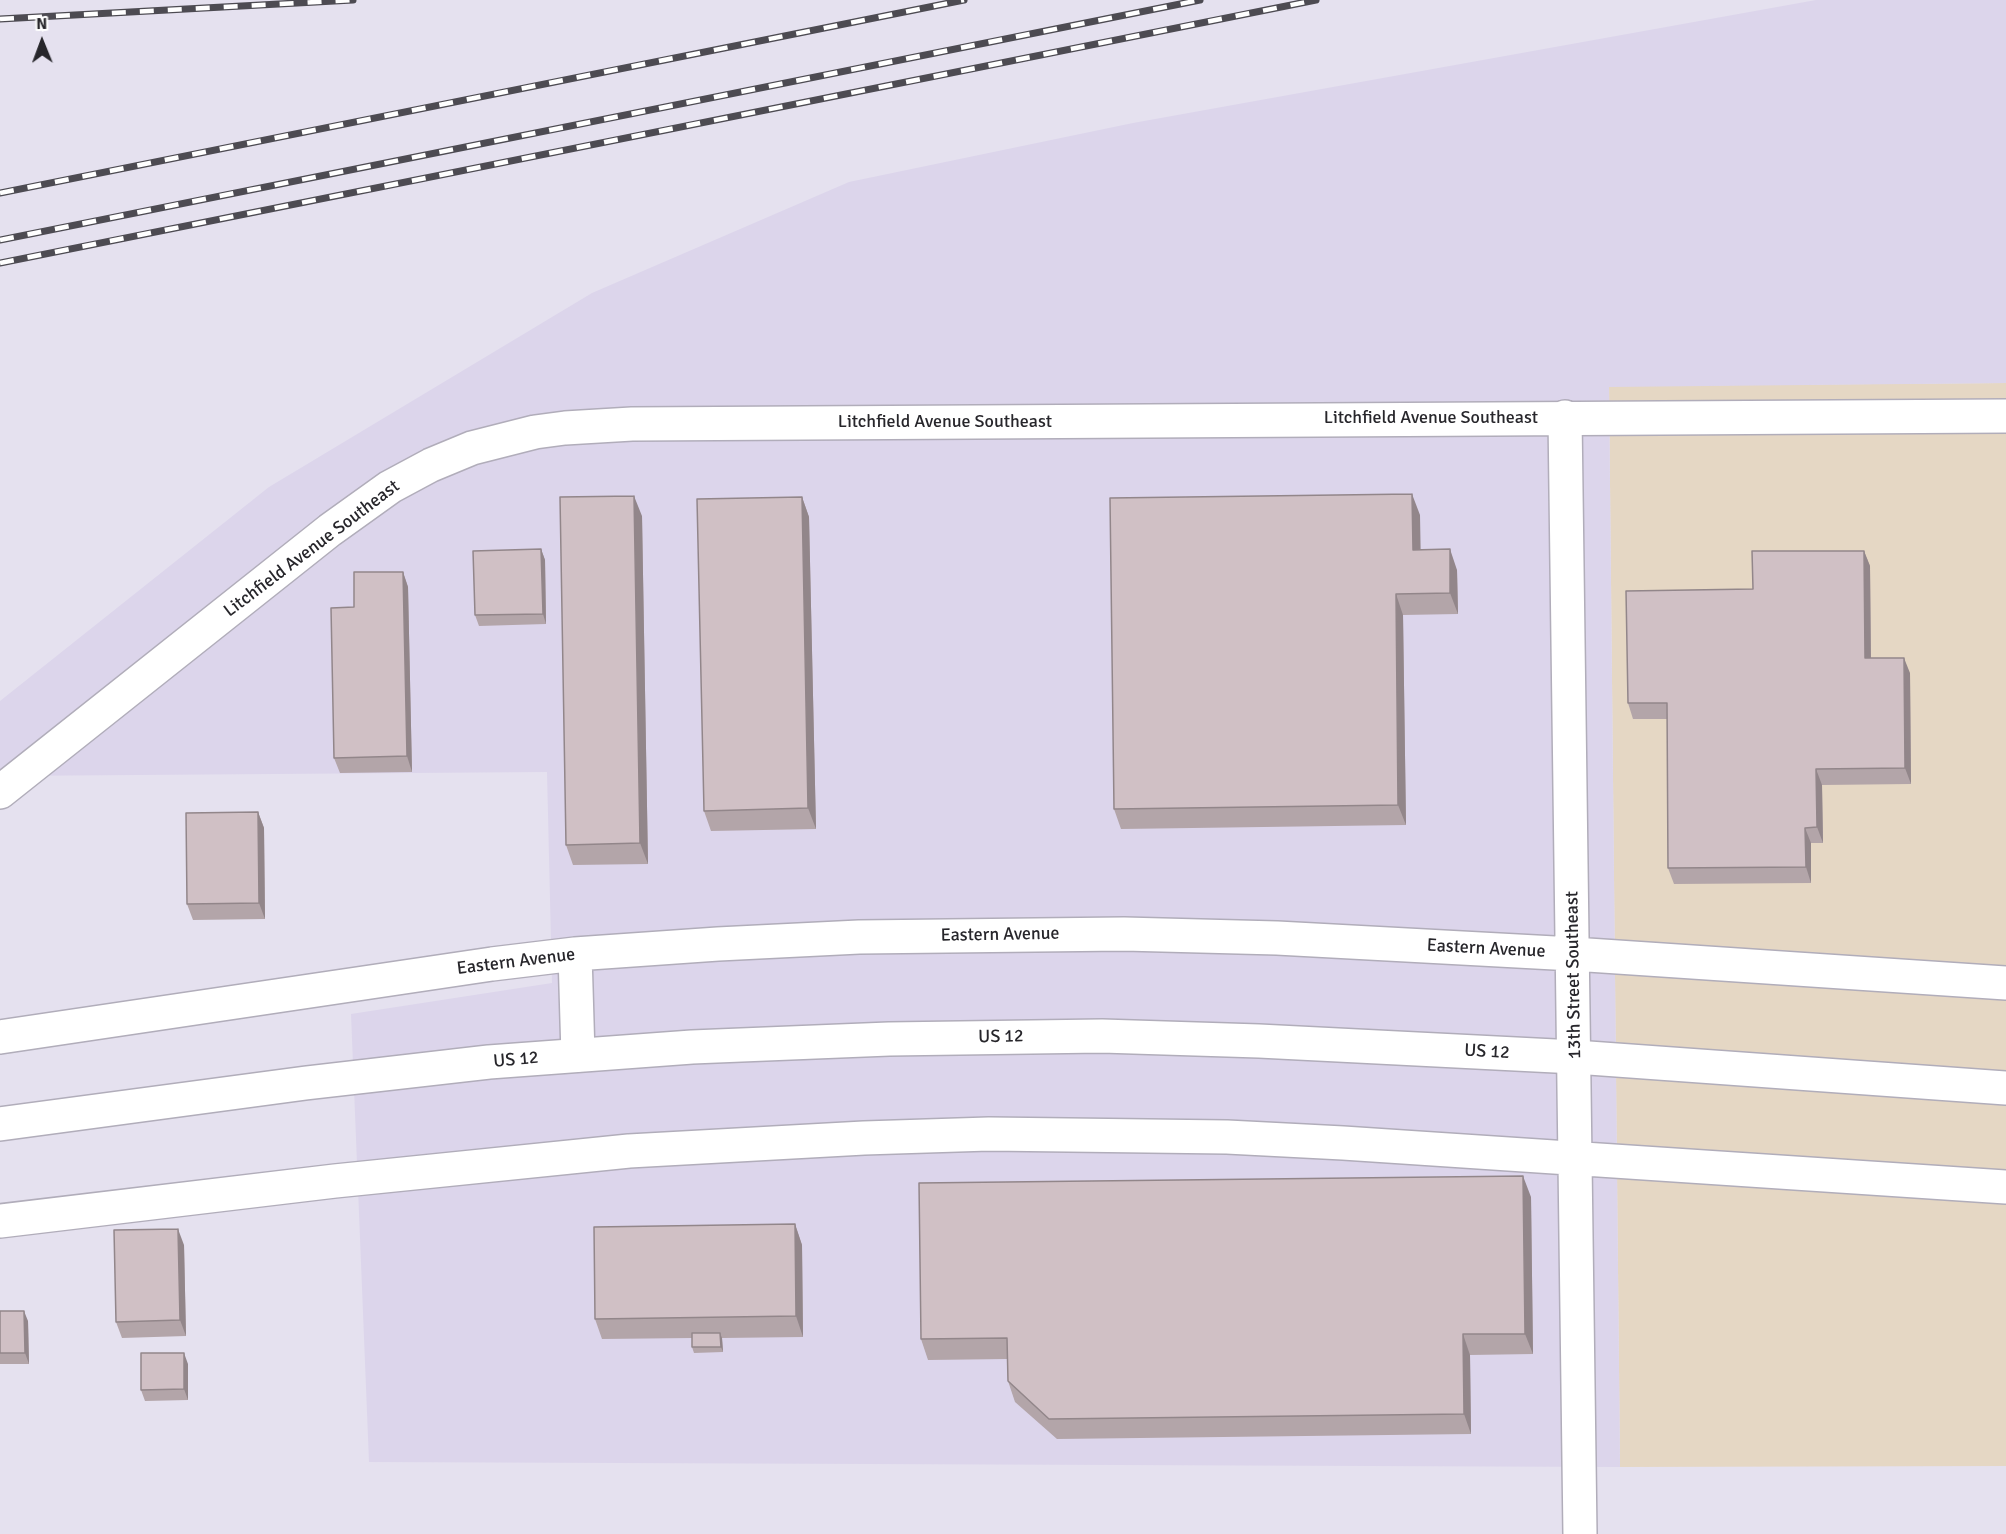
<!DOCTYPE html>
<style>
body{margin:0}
#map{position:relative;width:2006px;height:1534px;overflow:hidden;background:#e5e1ef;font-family:Signika,sans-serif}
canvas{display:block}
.north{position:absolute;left:12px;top:12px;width:60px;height:60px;-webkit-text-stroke:4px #fff;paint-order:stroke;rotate:359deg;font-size:16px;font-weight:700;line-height:24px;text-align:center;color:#27262b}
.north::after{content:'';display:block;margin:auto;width:21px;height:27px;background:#27262b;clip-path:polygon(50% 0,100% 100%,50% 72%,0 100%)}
</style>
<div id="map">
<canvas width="2006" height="1534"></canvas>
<div class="north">N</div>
</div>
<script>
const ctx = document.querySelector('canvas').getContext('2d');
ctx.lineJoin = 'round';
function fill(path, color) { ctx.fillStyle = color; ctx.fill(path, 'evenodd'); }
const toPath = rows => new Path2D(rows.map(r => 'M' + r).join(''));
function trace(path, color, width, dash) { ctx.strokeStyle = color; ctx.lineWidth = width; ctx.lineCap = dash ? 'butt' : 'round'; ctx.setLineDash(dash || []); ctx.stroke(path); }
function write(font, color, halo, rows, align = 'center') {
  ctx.font = font + ' Signika,sans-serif'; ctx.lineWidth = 6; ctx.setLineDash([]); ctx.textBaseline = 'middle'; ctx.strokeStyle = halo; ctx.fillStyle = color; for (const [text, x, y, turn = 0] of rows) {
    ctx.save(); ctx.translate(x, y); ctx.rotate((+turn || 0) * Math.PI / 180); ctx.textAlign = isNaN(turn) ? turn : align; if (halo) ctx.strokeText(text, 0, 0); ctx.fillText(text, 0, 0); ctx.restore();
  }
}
fill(toPath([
 [2006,383,2006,1466,1620,1467,1609,386]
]), '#e5d7c4');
fill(toPath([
 [1816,0,2006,0,2006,383,1609,387,1620,1467,369,1462,351,1014,552,983,547,772,0,776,0,701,269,487,592,293,849,182,1133,123]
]), '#dcd5eb');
const minor = toPath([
 [1565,417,1580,1534],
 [0,792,330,530,390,487,431,465,472,448,535,432,565,428,632,424,2006,416],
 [575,954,578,1055],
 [0,1037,492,964,575,954,718,944,859,937,1124,934,1277,938,1573,954,2006,983],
 [0,1221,335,1181,629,1151,864,1138,989,1134,1227,1137,1343,1143,2006,1187]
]);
const highway = toPath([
 [0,1124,306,1083,489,1062,692,1047,889,1039,1102,1036,1259,1041,1575,1057,2006,1088]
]);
trace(minor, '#b1adba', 36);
trace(highway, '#b1adba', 36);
trace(minor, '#fff', 33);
trace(highway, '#fff', 33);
const rail = toPath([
 [0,19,353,0],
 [0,193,964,0],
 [0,240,1200,0],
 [0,263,1316,0]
]);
trace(rail, '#4d4b52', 7);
trace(rail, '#fff', 4.5, [14]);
fill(toPath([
 [802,497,809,517,816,829,711,831,704,811],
 [1420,515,1420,550,1457,570,1458,614,1403,615,1406,825,1121,829,1114,809],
 [642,516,648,864,573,865,566,845],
 [541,549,545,560,546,624,479,626,475,615],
 [1864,551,1870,566,1871,658,1910,673,1911,784,1822,785,1823,843,1811,843,1811,883,1674,884,1668,868,1667,719,1633,719,1628,703,1753,589],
 [403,572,408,587,412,772,340,773,334,758,354,607],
 [258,812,264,828,265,919,193,920,187,904],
 [1531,1197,1533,1354,1470,1355,1471,1434,1057,1439,1015,1402,1008,1381,1007,1359,928,1360,921,1339],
 [795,1224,802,1245,803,1337,722,1338,723,1352,694,1353,692,1347,692,1338,602,1339,595,1319],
 [184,1245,186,1336,122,1338,116,1322],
 [0,1311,28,1321,29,1364,0,1364],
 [188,1364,188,1400,145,1401,141,1390]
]), '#b3a5a9');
fill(toPath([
 [1412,494,1420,515,1421,570,1413,550],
 [634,496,642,516,648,864,640,843],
 [802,497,809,517,816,829,808,808],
 [541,549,545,560,546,624,543,614],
 [1450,549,1457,570,1458,614,1450,593],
 [1864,551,1870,566,1871,673,1865,658],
 [403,572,408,587,412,772,407,756],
 [1396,594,1403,615,1406,825,1398,805],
 [1904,658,1910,673,1911,784,1905,768],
 [1816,769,1822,785,1823,843,1817,827],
 [258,812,264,828,265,919,259,903],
 [1805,828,1811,843,1811,883,1806,867],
 [1523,1176,1531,1197,1533,1354,1525,1334],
 [795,1224,802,1245,803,1337,796,1316],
 [178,1229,184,1245,186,1336,180,1320],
 [24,1311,28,1321,29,1364,25,1353],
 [720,1333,722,1338,723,1352,721,1347],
 [1463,1334,1470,1355,1471,1434,1464,1414],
 [184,1353,188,1364,188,1400,184,1389]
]), '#92868a');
const building = toPath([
 [1412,494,1413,550,1450,549,1450,593,1396,594,1398,805,1114,809,1110,498,1412,494],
 [634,496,640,843,566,845,560,497,634,496],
 [802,497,808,808,704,811,697,499,802,497],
 [541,549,543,614,475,615,473,551,541,549],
 [1752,551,1864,551,1865,658,1904,658,1905,768,1816,769,1817,827,1805,828,1806,867,1668,868,1667,703,1628,703,1626,591,1753,589,1752,551],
 [354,572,403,572,407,756,334,758,331,608,354,607,354,572],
 [258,812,259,903,187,904,186,813,258,812],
 [1523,1176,1525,1334,1463,1334,1464,1414,1049,1419,1008,1381,1007,1338,921,1339,919,1183,1523,1176],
 [795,1224,796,1316,595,1319,594,1227,795,1224],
 [178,1229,180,1320,116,1322,114,1230,178,1229],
 [0,1311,24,1311,25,1353,0,1353,0,1311],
 [692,1333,720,1333,721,1347,692,1347,692,1333],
 [141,1353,184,1353,184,1389,141,1390,141,1353]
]);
fill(building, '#d0c0c5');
trace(building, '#92868a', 1.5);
write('18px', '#27262b', '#fff', [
 ["Litchfield Avenue Southeast",1431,418],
 ["Litchfield Avenue Southeast",945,422],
 ["Litchfield Avenue Southeast",312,549,-37],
 ["Eastern Avenue",1000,935,-1],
 ["Eastern Avenue",1486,949,3],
 ["Eastern Avenue",516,962,-7],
 ["13th Street Southeast",1574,975,-91],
 ["US 12",1001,1037,-1],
 ["US 12",1487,1052,3],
 ["US 12",516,1060,-5]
]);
</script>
